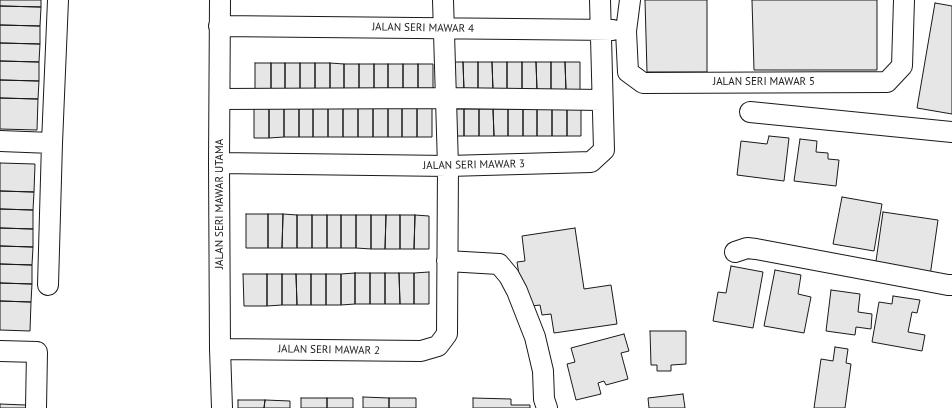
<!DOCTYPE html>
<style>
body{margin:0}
canvas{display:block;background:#fff}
</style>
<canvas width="952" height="408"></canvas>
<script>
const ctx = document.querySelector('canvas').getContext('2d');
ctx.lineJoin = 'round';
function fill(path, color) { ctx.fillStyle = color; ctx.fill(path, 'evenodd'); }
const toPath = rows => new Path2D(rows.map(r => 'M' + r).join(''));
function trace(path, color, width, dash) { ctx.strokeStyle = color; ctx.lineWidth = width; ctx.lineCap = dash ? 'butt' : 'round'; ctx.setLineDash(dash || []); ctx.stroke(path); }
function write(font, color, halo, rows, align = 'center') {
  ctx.font = font + ' "PT Sans",sans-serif'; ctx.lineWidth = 3; ctx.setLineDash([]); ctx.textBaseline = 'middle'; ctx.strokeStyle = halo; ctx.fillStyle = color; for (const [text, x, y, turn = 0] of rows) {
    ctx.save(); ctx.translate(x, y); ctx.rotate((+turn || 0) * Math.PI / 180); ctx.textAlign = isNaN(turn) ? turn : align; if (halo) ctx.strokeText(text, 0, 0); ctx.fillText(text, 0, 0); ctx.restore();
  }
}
const building = toPath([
 [0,0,41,0,41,7,0,6,0,0],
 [645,0,707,0,707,72,647,72,645,0],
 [752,0,877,0,877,70,754,70,752,0],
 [935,3,952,6,952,114,917,108,935,3],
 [0,6,41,7,40,26,0,25,0,6],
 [0,25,40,26,40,44,0,43,0,25],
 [0,43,40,44,39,62,0,61,0,43],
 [0,61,39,62,39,81,0,80,0,61],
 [449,62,463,62,464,91,449,91,449,62],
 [463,62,478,62,478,91,464,91,463,62],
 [478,62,492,62,493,91,478,91,478,62],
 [492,62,507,62,507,91,493,91,492,62],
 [507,62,522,62,522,91,507,91,507,62],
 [522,62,536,62,537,91,522,91,522,62],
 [536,62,551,62,551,91,537,91,536,62],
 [551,62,565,62,566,91,551,91,551,62],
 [565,62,580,62,580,91,566,91,565,62],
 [255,63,271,63,271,91,255,91,255,63],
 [271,63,285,63,285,91,271,91,271,63],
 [285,63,300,63,300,91,285,91,285,63],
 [300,63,315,63,315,91,300,91,300,63],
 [315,63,330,63,330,91,315,91,315,63],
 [330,63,344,64,344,92,330,91,330,63],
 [344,64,359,64,359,92,344,92,344,64],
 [359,64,374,64,374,92,359,92,359,64],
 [374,64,388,64,388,92,374,92,374,64],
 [388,64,403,64,403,92,388,92,388,64],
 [403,64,418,64,418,92,403,92,403,64],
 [418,64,433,64,433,92,418,92,418,64],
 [0,80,39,81,38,99,0,98,0,80],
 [0,98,38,99,37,130,0,129,0,98],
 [254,108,269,108,269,138,254,138,254,108],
 [269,108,284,108,284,137,269,138,269,108],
 [284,108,299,108,299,137,284,137,284,108],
 [299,108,313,108,313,137,299,137,299,108],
 [313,108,328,108,328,137,313,137,313,108],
 [328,108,343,108,343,137,328,137,328,108],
 [343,108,358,108,358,137,343,137,343,108],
 [358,108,373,108,373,137,358,137,358,108],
 [373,108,388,108,388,137,373,137,373,108],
 [388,108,402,108,402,137,388,137,388,108],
 [402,108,417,108,417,137,402,137,402,108],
 [417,108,432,108,432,137,417,137,417,108],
 [450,109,464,109,464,136,450,136,450,109],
 [464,109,479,109,479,136,464,136,464,109],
 [479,109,493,109,494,136,479,136,479,109],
 [493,109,508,109,508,136,494,136,493,109],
 [508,109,523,109,523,136,508,136,508,109],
 [523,109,537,109,537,136,523,136,523,109],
 [537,109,552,109,552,136,537,136,537,109],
 [552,109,567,109,567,136,552,136,552,109],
 [567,109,581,109,581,136,567,136,567,109],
 [769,136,789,138,784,181,737,175,741,141,767,144,769,136],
 [800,139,817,141,816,152,828,153,828,159,839,160,836,186,794,181,800,139],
 [0,163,35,164,34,192,0,191,0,163],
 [0,191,34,192,33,210,0,209,0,191],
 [842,197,882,204,874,251,833,244,842,197],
 [0,209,33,210,33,229,0,228,0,209],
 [883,212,938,220,930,276,875,268,883,212],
 [246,214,268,214,268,248,246,248,246,214],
 [268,214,283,214,282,248,268,248,268,214],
 [283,214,297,215,297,248,282,248,283,214],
 [297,215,312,215,312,248,297,248,297,215],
 [312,215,327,215,327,248,312,248,312,215],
 [327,215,341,215,341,248,327,248,327,215],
 [341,215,356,215,356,248,341,248,341,215],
 [356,215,371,215,371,249,356,248,356,215],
 [371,215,386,215,385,249,371,249,371,215],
 [386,215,400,215,400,249,385,249,386,215],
 [400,215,415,215,414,249,400,249,400,215],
 [415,215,429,216,429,249,414,249,415,215],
 [0,228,33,229,33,247,0,246,0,228],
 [575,228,584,289,611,285,617,324,554,333,551,314,542,315,540,305,524,307,517,262,525,261,522,236,575,228],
 [0,246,33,247,32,265,0,264,0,246],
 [0,264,32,265,32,284,0,283,0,264],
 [731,266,763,272,753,328,713,321,718,292,726,293,731,266],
 [775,270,801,275,798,294,811,297,804,333,764,326,775,270],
 [429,272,429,304,414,304,414,273,429,272],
 [355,273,355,304,341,305,341,274,355,273],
 [355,273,370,273,370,304,355,304,355,273],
 [370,273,385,273,385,304,370,304,370,273],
 [385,273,399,273,400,304,385,304,385,273],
 [399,273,414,273,414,304,400,304,399,273],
 [243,274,267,274,267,306,244,306,243,274],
 [267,274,282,274,282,305,267,306,267,274],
 [282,274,296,274,297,305,282,305,282,274],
 [296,274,311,274,311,305,297,305,296,274],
 [311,274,326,274,326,305,311,305,311,274],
 [326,274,341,274,341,305,326,305,326,274],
 [0,283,32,284,31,302,0,301,0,283],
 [831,290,860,294,858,312,872,314,871,329,856,327,855,335,826,331,831,290],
 [893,296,920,300,917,313,912,312,908,332,925,335,922,351,872,342,879,302,892,304,893,296],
 [0,301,31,302,30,331,0,330,0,301],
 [650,331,686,331,686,364,671,365,671,371,657,371,657,365,651,365,650,331],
 [624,334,629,351,621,353,628,379,606,385,604,381,598,383,601,394,576,400,567,364,575,362,571,348,624,334],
 [835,347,848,349,846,363,851,364,845,408,814,408,821,359,833,361,835,347],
 [683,394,685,408,649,408,648,398,683,394],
 [363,397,389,398,389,408,363,408,363,397],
 [301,398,327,398,327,408,301,408,301,398],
 [327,398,353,398,353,408,327,408,327,398],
 [389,398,416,398,416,408,389,408,389,398],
 [473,398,511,399,511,405,530,405,530,408,473,408,473,398],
 [238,400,265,400,264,408,238,408,238,400],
 [265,400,290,401,290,408,264,408,265,400],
 [0,404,26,405,26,408,0,408,0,404]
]);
fill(building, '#e6e6e6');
trace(building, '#1a1a1a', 1);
const minor = toPath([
 [220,0,219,163,220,349,222,408],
 [630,0,626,31,628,72,643,83,887,82,902,66,904,0],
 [219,26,613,30],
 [220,99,446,98,602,100],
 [750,112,952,132],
 [0,141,52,143,48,285],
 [52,143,58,0],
 [219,163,448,166,591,162,604,150,600,0],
 [735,252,747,248,756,249,948,285,952,285],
 [447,261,499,264,509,276,517,291,535,337,543,371,544,399,547,408],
 [220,349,421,351,438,346,447,334,448,166,443,0],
 [0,351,37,352,36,408]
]);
trace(minor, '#1a1a1a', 22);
trace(minor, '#fff', 20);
write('11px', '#1a1a1a', '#fff', [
 ["JALAN SERI MAWAR 4",423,28,1],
 ["JALAN SERI MAWAR 5",764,82],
 ["JALAN SERI MAWAR 3",474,165,-1],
 ["JALAN SERI MAWAR UTAMA",220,204,-90],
 ["JALAN SERI MAWAR 2",329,350,1]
]);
</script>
